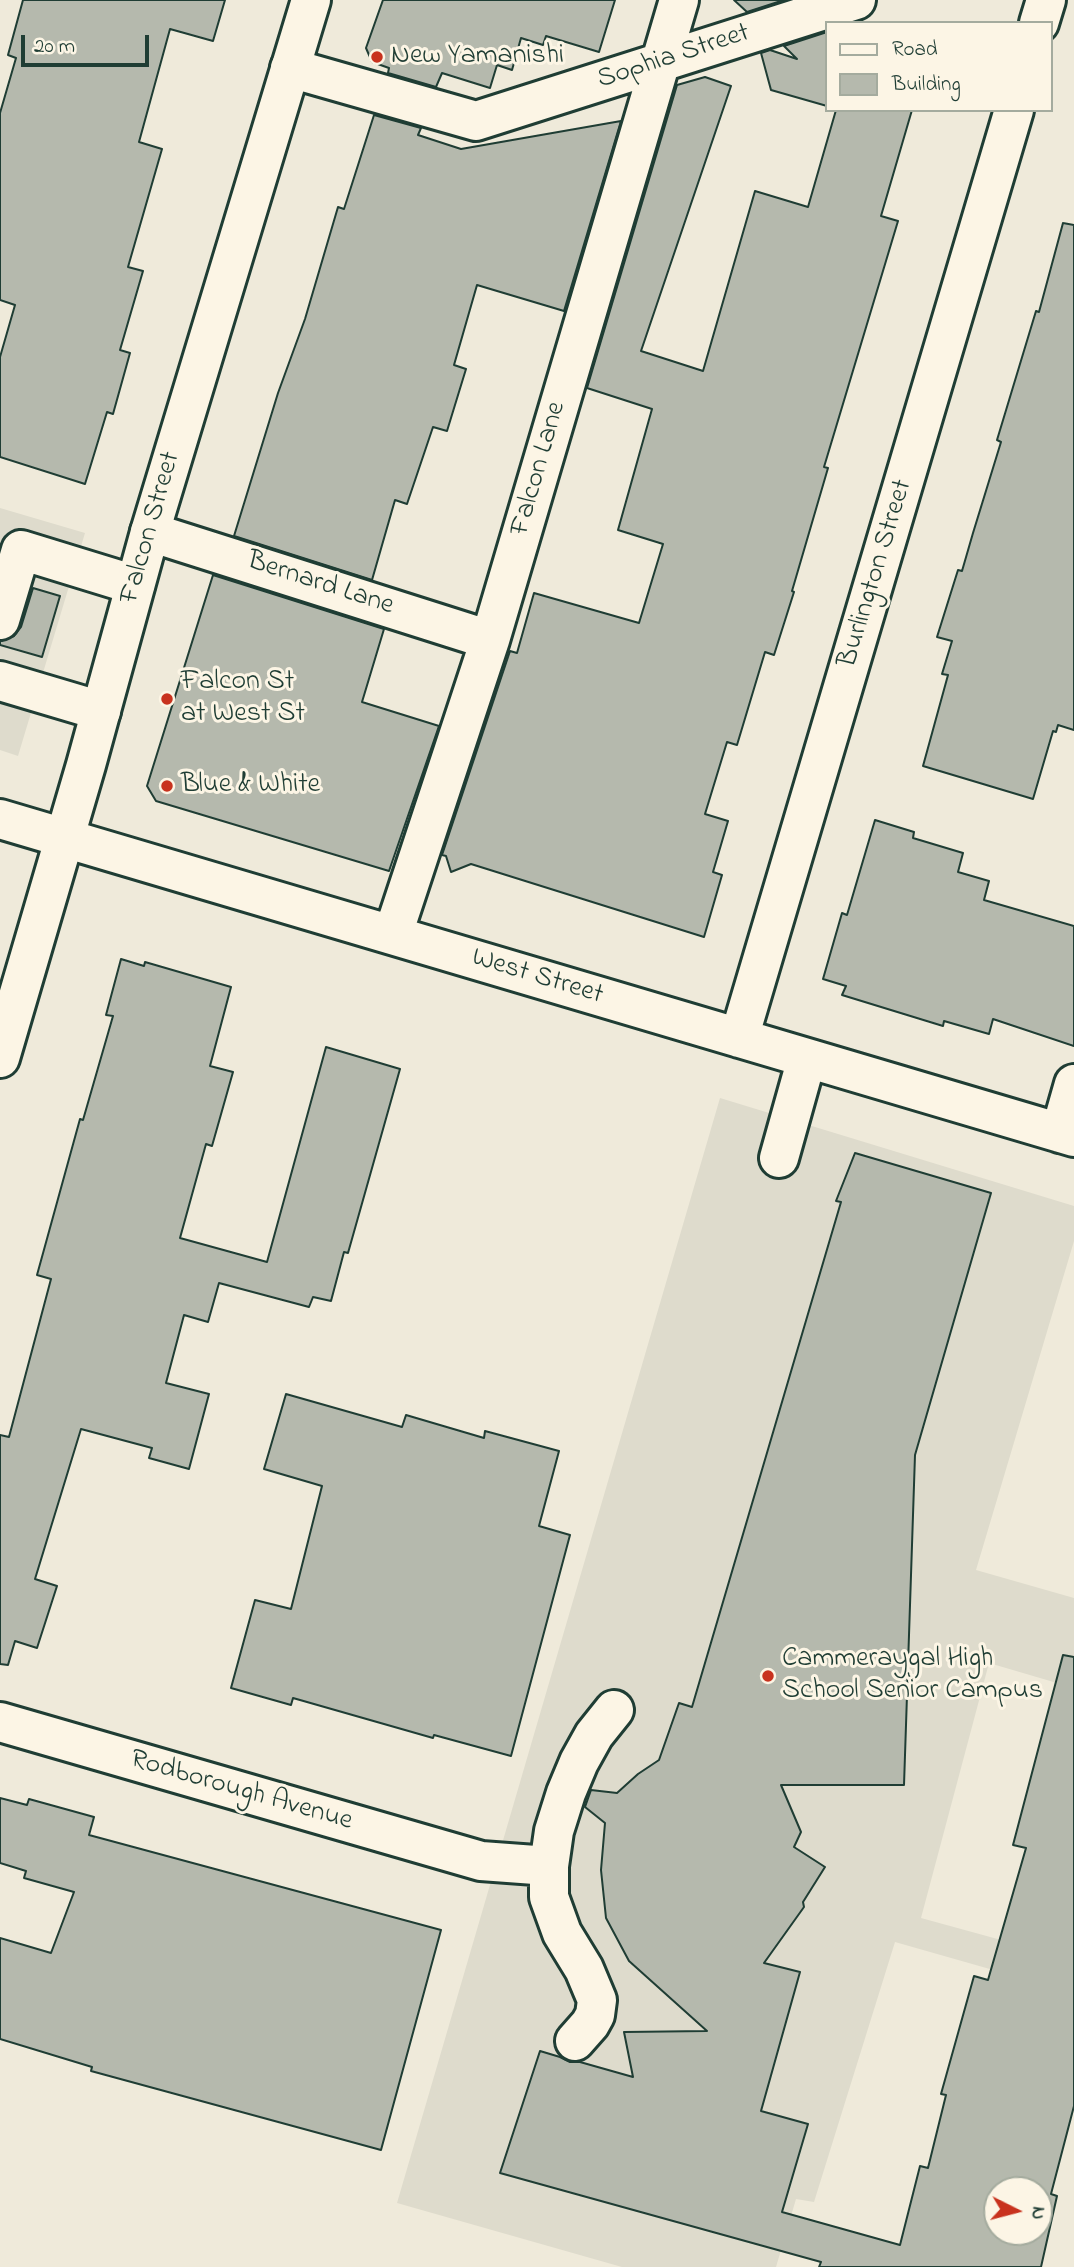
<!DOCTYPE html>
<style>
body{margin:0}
#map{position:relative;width:1074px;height:2267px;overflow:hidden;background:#efeada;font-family:"Indie Flower",sans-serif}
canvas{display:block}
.legend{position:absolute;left:825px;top:21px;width:228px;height:91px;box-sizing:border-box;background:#fcf5e5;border:2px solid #a4ab9e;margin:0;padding:9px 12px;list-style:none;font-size:21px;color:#1f3d34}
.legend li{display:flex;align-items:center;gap:14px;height:35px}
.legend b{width:35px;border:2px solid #a4ab9e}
.north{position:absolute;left:983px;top:2176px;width:70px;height:70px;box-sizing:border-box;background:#fcf5e5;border:2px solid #a4ab9e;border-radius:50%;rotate:96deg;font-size:19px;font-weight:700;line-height:28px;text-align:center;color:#1f3d34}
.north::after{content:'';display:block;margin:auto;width:24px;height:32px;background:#c8321e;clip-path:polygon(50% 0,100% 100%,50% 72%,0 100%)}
.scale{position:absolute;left:21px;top:35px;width:128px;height:32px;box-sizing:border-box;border:4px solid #1f3d34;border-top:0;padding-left:9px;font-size:21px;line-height:24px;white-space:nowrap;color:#1f3d34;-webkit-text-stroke:5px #fcf5e5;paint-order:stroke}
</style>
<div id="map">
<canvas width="1074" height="2267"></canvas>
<ul class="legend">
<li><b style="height:9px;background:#fcf5e5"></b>Road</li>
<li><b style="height:19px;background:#b5b9ad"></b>Building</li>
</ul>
<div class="north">N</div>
<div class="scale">20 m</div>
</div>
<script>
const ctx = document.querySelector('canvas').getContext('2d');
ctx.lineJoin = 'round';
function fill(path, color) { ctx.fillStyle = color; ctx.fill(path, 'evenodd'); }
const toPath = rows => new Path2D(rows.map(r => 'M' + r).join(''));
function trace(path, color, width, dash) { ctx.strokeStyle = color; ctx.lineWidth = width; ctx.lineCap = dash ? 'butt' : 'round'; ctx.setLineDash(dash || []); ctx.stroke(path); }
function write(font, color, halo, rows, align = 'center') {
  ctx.font = font + ' "Indie Flower",sans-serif'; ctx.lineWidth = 6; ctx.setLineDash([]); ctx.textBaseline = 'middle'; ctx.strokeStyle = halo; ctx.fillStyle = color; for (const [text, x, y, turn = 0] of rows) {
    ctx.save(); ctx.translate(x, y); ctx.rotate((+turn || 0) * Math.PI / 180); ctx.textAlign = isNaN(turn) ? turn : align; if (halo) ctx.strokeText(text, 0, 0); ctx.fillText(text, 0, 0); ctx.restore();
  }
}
fill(toPath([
 [0,508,85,533,18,756,0,750],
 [720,1098,1074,1206,1074,1241,976,1570,1074,1598,1074,1688,989,1663,921,1918,1074,1960,1074,1993,895,1942,814,2202,796,2199,776,2267,622,2267,397,2203]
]), '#dedbcc');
const building = toPath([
 [23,0,225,0,213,41,170,29,139,142,162,149,128,267,143,271,120,350,130,353,113,414,107,412,85,484,0,457,0,357,15,305,0,300,0,113,16,58,8,55,23,0],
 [383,0,615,0,599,52,546,36,543,45,521,38,512,70,497,65,490,88,442,73,436,87,388,73,389,68,372,62,366,48,383,0],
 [734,0,784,0,747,12,734,0],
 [827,32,827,106,771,90,761,53,770,50,797,59,784,46,827,32],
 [705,77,731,86,641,351,703,371,755,191,808,207,836,110,912,110,881,216,898,221,824,467,828,468,792,591,794,592,774,655,765,652,737,745,727,742,705,814,728,821,713,872,722,875,704,937,471,864,451,872,446,856,442,855,510,651,517,653,534,593,639,623,663,544,618,530,652,409,587,388,677,85,705,77],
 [374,115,421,128,418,135,461,149,621,121,564,311,477,285,454,365,466,369,447,431,433,427,407,504,395,500,372,580,234,536,278,393,305,319,338,207,344,209,374,115],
 [1063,223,1074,225,1074,730,1058,725,1056,732,1053,731,1033,799,923,766,948,675,942,674,952,641,937,637,958,570,962,571,973,533,1001,442,997,440,1036,311,1039,312,1063,223],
 [213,575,384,629,362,702,439,726,389,871,156,801,147,786,213,575],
 [33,588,60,596,42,657,0,645,0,641,14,636,21,627,33,588],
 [875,820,914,832,913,838,963,853,958,872,989,881,984,900,1074,926,1074,1046,993,1019,989,1034,944,1021,943,1026,842,995,846,986,823,979,842,913,847,915,875,820],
 [121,959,144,966,145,962,231,987,210,1066,233,1072,212,1146,206,1144,180,1238,267,1262,326,1047,400,1069,348,1253,344,1252,331,1301,313,1297,309,1307,219,1283,208,1322,184,1315,166,1383,209,1394,189,1469,149,1458,152,1448,81,1429,35,1579,57,1586,37,1648,15,1641,8,1665,0,1664,0,1435,9,1437,51,1279,37,1275,80,1119,83,1120,113,1016,106,1015,121,959],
 [855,1153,991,1193,915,1455,904,1785,781,1785,801,1832,794,1847,825,1867,803,1902,804,1907,764,1963,800,1972,761,2111,808,2124,782,2212,900,2245,920,2166,928,2168,946,2095,941,2094,974,1976,988,1980,1026,1848,1013,1845,1063,1655,1074,1657,1074,2106,1051,2194,1057,2196,1041,2267,819,2267,821,2262,500,2173,540,2051,560,2057,570,2062,580,2062,633,2077,624,2032,707,2031,629,1961,606,1918,601,1870,605,1823,585,1807,591,1790,617,1793,638,1774,659,1760,679,1703,692,1707,841,1202,836,1201,855,1153],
 [997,2190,1039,2190,1039,2232,997,2232,997,2190],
 [286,1394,402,1427,406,1415,484,1438,485,1431,559,1451,539,1526,570,1535,511,1756,434,1735,433,1738,293,1698,291,1705,231,1688,255,1600,291,1609,322,1486,264,1469,286,1394],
 [0,1798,27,1805,29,1799,94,1817,89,1835,441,1930,381,2150,91,2071,92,2067,0,2039,0,1938,51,1953,74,1892,24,1878,26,1871,0,1863,0,1798]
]);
fill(building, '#b5b9ad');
trace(building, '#1f3d34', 2);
const minor = toPath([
 [1039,23,1046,0],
 [290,68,476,121,856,0],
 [150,532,490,640],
 [0,620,21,550,135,585],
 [0,681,101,711],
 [0,819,1074,1137],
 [393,934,490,640,679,0],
 [739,1038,1014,110],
 [1060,1133,1074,1084],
 [779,1158,807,1058],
 [0,1722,481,1861,549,1866,554,1831,566,1793,579,1762,594,1735,614,1710],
 [549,1866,549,1897,562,1933,584,1969,597,2000,595,2015,590,2024,575,2041]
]);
const major = toPath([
 [0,1058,86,765,150,532,311,0]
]);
trace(minor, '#1f3d34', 44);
trace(major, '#1f3d34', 44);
trace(minor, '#fcf5e5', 38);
trace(major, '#fcf5e5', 38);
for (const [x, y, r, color] of [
 [377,57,7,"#c8321e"],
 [167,699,7,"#c8321e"],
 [167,786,7,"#c8321e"],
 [768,1676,7,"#c8321e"]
]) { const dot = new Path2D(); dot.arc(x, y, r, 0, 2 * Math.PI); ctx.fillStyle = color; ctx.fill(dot); trace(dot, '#fcf5e5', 2.5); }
write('28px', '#1f3d34', '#fcf5e5', [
 ["New Yamanishi",391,57],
 ["Falcon St",181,683],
 ["at West St",181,715],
 ["Blue & White",181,786],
 ["Cammeraygal High",782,1660],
 ["School Senior Campus",782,1692]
], 'left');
write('28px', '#1f3d34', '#fcf5e5', [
 ["Sophia Street",674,58,-18],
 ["Falcon Lane",540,469,-74],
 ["Falcon Street",152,528,-74],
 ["Burlington Street",877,574,-73],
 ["Bernard Lane",320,585,18],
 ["West Street",537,978,17],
 ["Rodborough Avenue",241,1792,16]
]);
</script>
